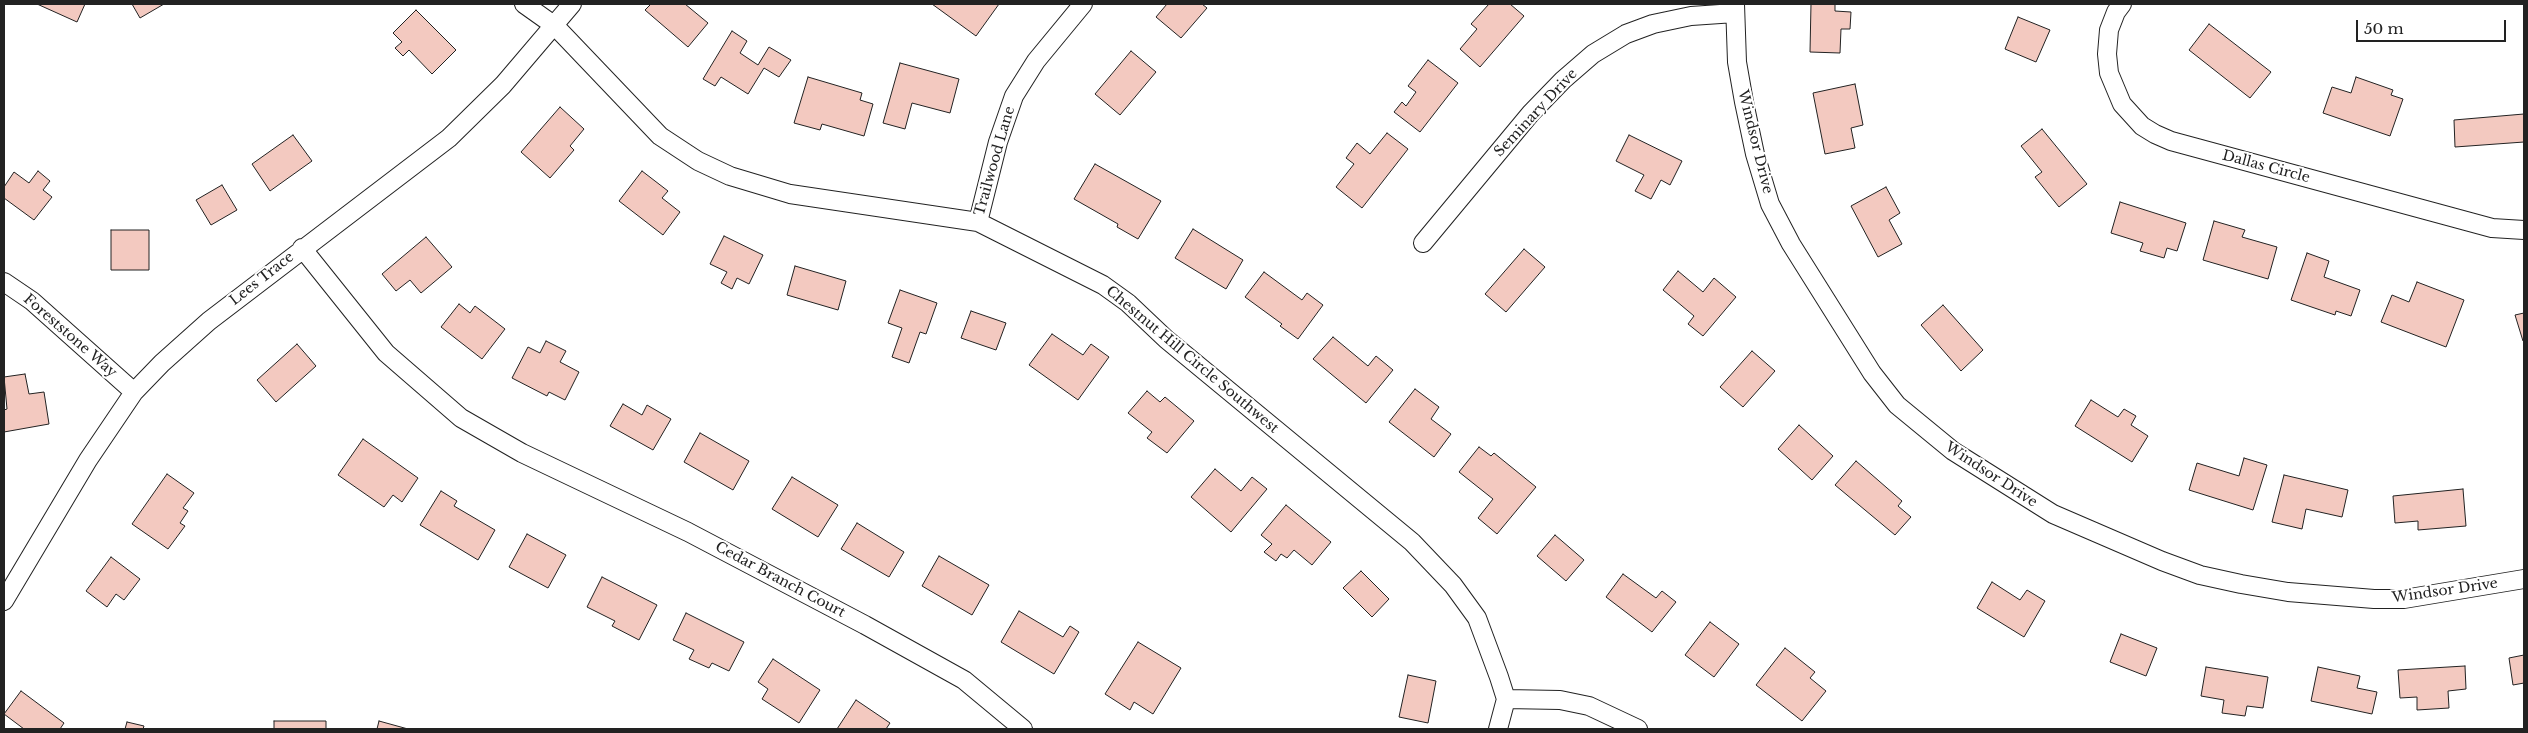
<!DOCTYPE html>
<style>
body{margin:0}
#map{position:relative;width:2528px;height:733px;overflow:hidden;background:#fff;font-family:"Libre Baskerville",serif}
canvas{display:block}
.frame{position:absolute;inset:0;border:5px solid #222;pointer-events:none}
.scale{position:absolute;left:2356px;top:20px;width:150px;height:22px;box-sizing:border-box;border:2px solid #222;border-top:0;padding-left:6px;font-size:15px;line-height:18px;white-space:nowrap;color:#222;-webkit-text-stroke:4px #fff;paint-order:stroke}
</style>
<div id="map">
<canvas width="2528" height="733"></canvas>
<div class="frame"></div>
<div class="scale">50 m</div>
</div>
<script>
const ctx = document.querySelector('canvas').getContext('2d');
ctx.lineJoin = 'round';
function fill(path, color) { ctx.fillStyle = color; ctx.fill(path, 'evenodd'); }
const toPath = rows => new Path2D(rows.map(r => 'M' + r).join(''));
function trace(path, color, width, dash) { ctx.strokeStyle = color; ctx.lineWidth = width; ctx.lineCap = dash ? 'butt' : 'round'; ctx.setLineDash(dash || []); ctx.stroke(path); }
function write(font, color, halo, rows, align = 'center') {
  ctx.font = font + ' "Libre Baskerville",serif'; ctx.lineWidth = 4; ctx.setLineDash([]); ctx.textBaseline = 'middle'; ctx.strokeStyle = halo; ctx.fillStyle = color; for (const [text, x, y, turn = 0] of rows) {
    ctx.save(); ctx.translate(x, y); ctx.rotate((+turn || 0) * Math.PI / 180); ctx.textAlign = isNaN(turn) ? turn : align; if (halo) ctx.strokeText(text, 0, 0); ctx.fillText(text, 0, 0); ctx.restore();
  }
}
const building = toPath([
 [37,4,85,4,77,22,37,4],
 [132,4,164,4,140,18,132,4],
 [651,4,685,4,708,23,688,47,645,10,651,4],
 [932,4,999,4,976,36,932,4],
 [1167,4,1202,4,1207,8,1181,38,1156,17,1167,4],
 [1489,4,1510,4,1524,16,1480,67,1460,49,1477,29,1471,24,1489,4],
 [1811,4,1835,4,1835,11,1851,12,1850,29,1841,29,1840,53,1810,52,1811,4],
 [416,10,456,50,432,74,409,50,403,56,395,48,402,42,393,33,416,10],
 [2018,17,2050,30,2036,62,2005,49,2018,17],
 [2209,24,2271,72,2250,98,2189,50,2209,24],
 [732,31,747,41,740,53,758,65,769,47,791,60,779,77,764,68,748,94,721,77,715,86,703,79,732,31],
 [1131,51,1156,72,1120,115,1095,94,1131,51],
 [1428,60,1458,83,1420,132,1394,112,1402,102,1406,106,1416,92,1408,86,1428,60],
 [900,63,959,79,950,113,912,103,905,129,883,123,900,63],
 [808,77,862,93,860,100,873,104,864,136,822,124,820,130,794,123,808,77],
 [2356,77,2393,90,2391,95,2403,99,2390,136,2323,113,2332,87,2351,93,2356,77],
 [1855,84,1863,125,1851,128,1855,148,1825,154,1813,93,1855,84],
 [560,107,584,129,570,146,574,150,550,178,521,152,560,107],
 [2524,114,2524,142,2455,147,2454,120,2524,114],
 [2042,129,2087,184,2059,207,2035,177,2042,172,2021,146,2042,129],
 [1387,133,1408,149,1362,208,1336,187,1354,164,1346,158,1357,143,1370,154,1387,133],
 [293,135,312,161,270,191,252,164,293,135],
 [1629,135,1682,161,1670,185,1661,180,1651,199,1635,191,1644,175,1616,161,1629,135],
 [1095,164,1161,201,1138,239,1117,227,1118,224,1074,199,1095,164],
 [38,171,50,181,43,190,52,197,34,220,4,198,4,187,14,172,29,183,38,171],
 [642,171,668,191,662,198,680,212,663,235,619,201,642,171],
 [222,185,237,210,211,225,196,200,222,185],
 [1886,187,1900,213,1889,220,1902,244,1878,257,1851,206,1886,187],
 [2120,202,2186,223,2177,251,2167,248,2164,258,2140,251,2143,243,2111,233,2120,202],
 [2214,221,2245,230,2242,237,2277,247,2268,279,2203,260,2214,221],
 [1193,229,1243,260,1226,289,1175,258,1193,229],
 [111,230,149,230,149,270,111,270,111,230],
 [724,236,763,255,749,284,737,278,732,289,721,283,727,272,710,264,724,236],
 [426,237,452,267,421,293,410,280,396,291,382,274,426,237],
 [1524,249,1545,267,1506,312,1485,294,1524,249],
 [2307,253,2329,261,2324,277,2360,290,2351,316,2336,311,2335,315,2291,300,2307,253],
 [795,266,846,281,838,310,787,295,795,266],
 [1678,271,1703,292,1714,278,1736,297,1703,336,1688,324,1694,316,1663,290,1678,271],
 [1264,272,1302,300,1307,293,1323,305,1298,339,1280,326,1282,324,1245,297,1264,272],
 [2417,282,2464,300,2446,347,2381,322,2392,295,2409,302,2417,282],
 [900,290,937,303,926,334,920,332,909,363,892,357,902,328,888,323,900,290],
 [459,304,470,313,475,306,505,329,482,359,441,327,459,304],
 [1943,305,1983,350,1961,371,1921,325,1943,305],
 [971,311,1006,323,996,350,961,338,971,311],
 [2524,313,2524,340,2523,341,2515,315,2524,313],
 [1052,334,1083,355,1091,344,1109,357,1078,400,1029,365,1052,334],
 [1333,337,1368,366,1376,356,1393,370,1366,403,1313,359,1333,337],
 [546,341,566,351,560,362,579,372,565,400,549,392,547,396,512,378,528,347,540,353,546,341],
 [297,344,316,366,276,402,257,380,297,344],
 [1752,351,1775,371,1743,407,1720,387,1752,351],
 [25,374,29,394,44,392,49,424,4,432,4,410,7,409,4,377,25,374],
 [1415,389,1439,407,1431,419,1451,434,1434,457,1389,422,1415,389],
 [1147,391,1160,402,1165,397,1194,421,1167,453,1147,438,1152,432,1128,413,1147,391],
 [2091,400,2118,417,2124,409,2136,416,2131,425,2148,436,2132,462,2075,426,2091,400],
 [623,404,642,415,647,405,671,419,653,450,610,426,623,404],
 [1799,425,1833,456,1812,480,1778,449,1799,425],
 [700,433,749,461,733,490,684,462,700,433],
 [363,439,418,478,402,502,393,495,384,507,338,475,363,439],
 [1479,447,1491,456,1494,453,1536,487,1497,534,1478,518,1493,499,1459,472,1479,447],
 [2244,458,2267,465,2253,510,2189,490,2197,463,2239,476,2244,458],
 [1856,461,1902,501,1898,506,1911,517,1895,535,1835,485,1856,461],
 [1215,469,1241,491,1252,477,1267,489,1231,532,1191,497,1215,469],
 [167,474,194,493,183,508,188,511,180,523,185,526,168,549,132,524,167,474],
 [2284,475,2348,490,2342,517,2306,509,2302,529,2272,522,2284,475],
 [792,477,838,505,818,537,772,509,792,477],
 [2463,489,2466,526,2418,530,2418,521,2395,523,2393,496,2463,489],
 [441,491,457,501,454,506,495,530,478,560,420,525,441,491],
 [1286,505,1331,542,1312,565,1294,550,1287,558,1281,554,1276,561,1264,552,1272,544,1261,535,1286,505],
 [857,523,904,552,889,577,841,549,857,523],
 [527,534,566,555,548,588,509,567,527,534],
 [1555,535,1584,560,1566,581,1537,556,1555,535],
 [939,556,989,585,972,615,922,586,939,556],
 [111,557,140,579,124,600,116,594,107,607,86,591,111,557],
 [1361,571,1389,599,1372,617,1343,588,1361,571],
 [1623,574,1656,598,1662,591,1676,602,1652,632,1606,597,1623,574],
 [602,577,657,605,639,640,612,626,615,621,587,607,602,577],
 [1992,582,2020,600,2027,590,2045,601,2024,637,1977,608,1992,582],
 [1019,611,1063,637,1070,626,1079,632,1054,674,1001,642,1019,611],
 [686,613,744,642,729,671,712,663,709,668,689,659,694,650,673,640,686,613],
 [1710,622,1739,644,1714,677,1685,655,1710,622],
 [2121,634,2157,648,2146,676,2110,662,2121,634],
 [1138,642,1181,668,1153,714,1134,702,1130,710,1105,694,1138,642],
 [1785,648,1815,672,1810,678,1826,691,1802,721,1756,685,1785,648],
 [2524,655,2524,683,2513,685,2509,658,2524,655],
 [773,659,820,690,799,723,762,699,768,689,758,682,773,659],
 [2465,666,2466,689,2448,691,2449,708,2417,710,2417,697,2400,698,2398,670,2465,666],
 [2206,667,2268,677,2263,708,2247,706,2245,716,2222,713,2224,700,2201,696,2206,667],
 [2318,667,2360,676,2357,688,2377,692,2372,714,2311,701,2318,667],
 [1408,675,1436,681,1428,723,1399,717,1408,675],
 [21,691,64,723,60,729,24,729,4,714,21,691],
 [856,700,890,723,886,729,837,729,856,700],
 [274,721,326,721,326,729,274,729,274,721],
 [379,721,408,729,377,729,379,721],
 [127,722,144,726,143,729,125,729,127,722]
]);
fill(building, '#f3c9c0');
trace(building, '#222', 1);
const street = toPath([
 [524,4,555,26,660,136,698,161,730,176,790,194,978,222,1103,285,1128,303,1166,339,1412,542,1453,585,1477,618,1499,677,1506,699,1498,729],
 [1735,4,1737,62,1744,102,1755,154,1770,204,1791,244,1872,373,1897,405,1953,451,2053,514,2162,561,2200,575,2241,584,2288,592,2374,599,2404,599,2524,579],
 [2122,4,2116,12,2109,30,2107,54,2109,73,2122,104,2142,126,2155,134,2171,141,2492,228,2524,230],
 [978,222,998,142,1014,96,1036,61,1083,4],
 [1423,243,1531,113,1563,80,1593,54,1626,34,1653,24,1691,16,1735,13],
 [302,248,386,353,461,418,522,453,688,532,865,625,964,680,1023,729],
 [4,282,32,301,134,392],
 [4,601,88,460,134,392,162,363,209,321,449,138,503,85,572,4],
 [1506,699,1560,700,1589,706,1638,729]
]);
trace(street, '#222', 20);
trace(street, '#fff', 18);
write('14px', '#222', '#fff', [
 ["Seminary Drive",1536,113,-47],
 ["Windsor Drive",1755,142,76],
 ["Trailwood Lane",995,161,-74],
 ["Dallas Circle",2266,167,15],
 ["Lees Trace",262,279,-38],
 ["Foreststone Way",70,336,41],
 ["Chestnut Hill Circle Southwest",1192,360,40],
 ["Windsor Drive",1991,475,33],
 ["Cedar Branch Court",780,580,28],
 ["Windsor Drive",2445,591,-8]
]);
</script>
